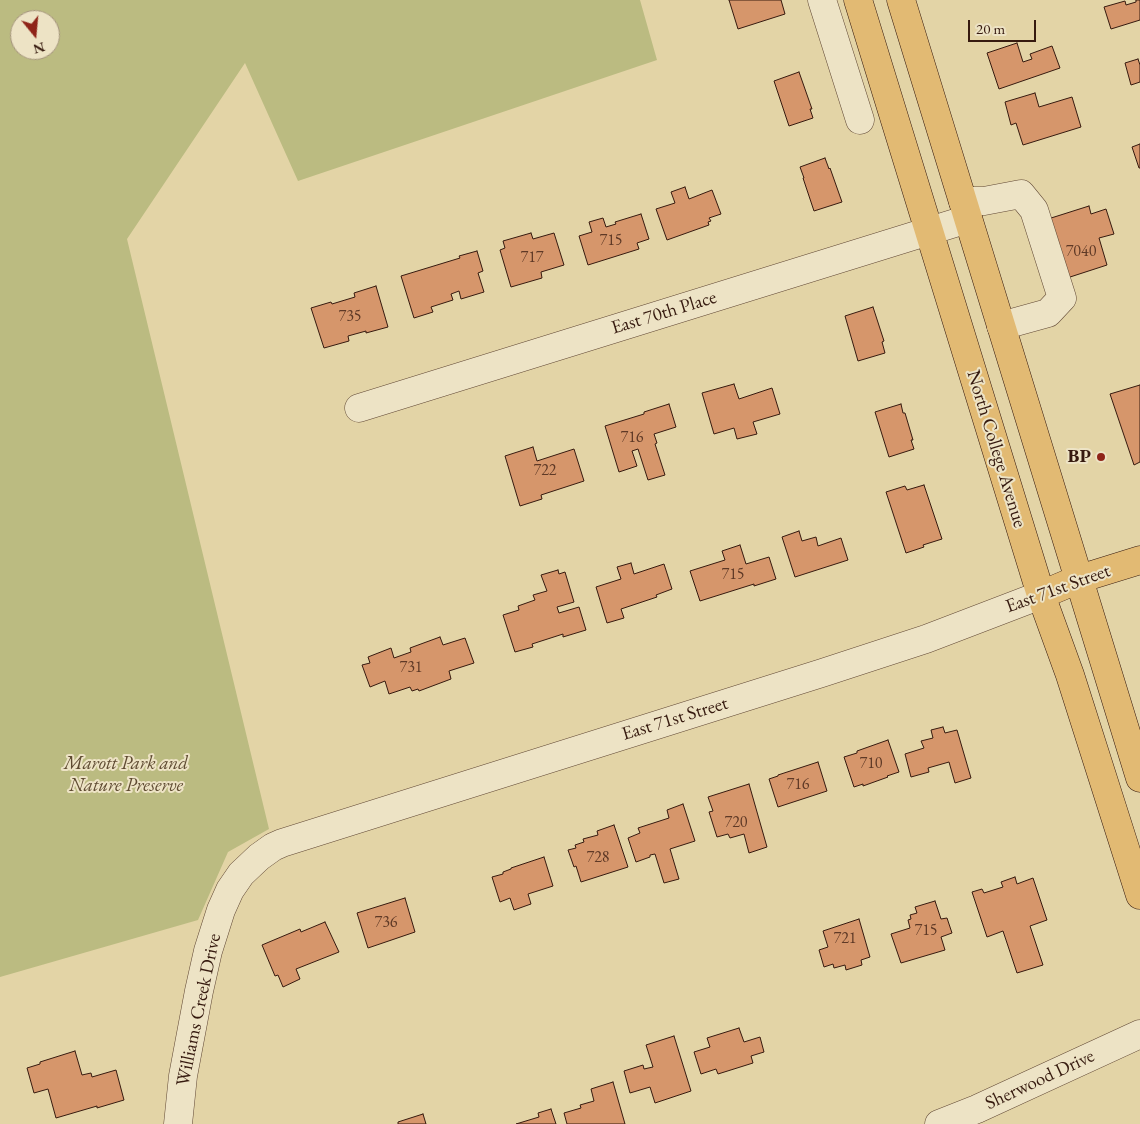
<!DOCTYPE html>
<style>
body{margin:0}
#map{position:relative;width:1140px;height:1124px;overflow:hidden;background:#e3d4a6;font-family:"EB Garamond",serif}
canvas{display:block}
.north{position:absolute;left:10px;top:10px;width:50px;height:50px;box-sizing:border-box;background:#ede3c5;border:1px solid #a4937c;border-radius:50%;rotate:163deg;font-size:14px;font-weight:700;line-height:20px;text-align:center;color:#361a0f}
.north::after{content:'';display:block;margin:auto;width:18px;height:22px;background:#8f2418;clip-path:polygon(50% 0,100% 100%,50% 72%,0 100%)}
.scale{position:absolute;left:968px;top:20px;width:68px;height:22px;box-sizing:border-box;border:2px solid #361a0f;border-top:0;padding-left:6px;font-size:15px;line-height:18px;white-space:nowrap;color:#361a0f;-webkit-text-stroke:4px #ede3c5;paint-order:stroke}
</style>
<div id="map">
<canvas width="1140" height="1124"></canvas>
<div class="north">N</div>
<div class="scale">20 m</div>
</div>
<script>
const ctx = document.querySelector('canvas').getContext('2d');
ctx.lineJoin = 'round';
function fill(path, color) { ctx.fillStyle = color; ctx.fill(path, 'evenodd'); }
const toPath = rows => new Path2D(rows.map(r => 'M' + r).join(''));
function trace(path, color, width, dash) { ctx.strokeStyle = color; ctx.lineWidth = width; ctx.lineCap = dash ? 'butt' : 'round'; ctx.setLineDash(dash || []); ctx.stroke(path); }
function write(font, color, halo, rows, align = 'center') {
  ctx.font = font + ' "EB Garamond",serif'; ctx.lineWidth = 4; ctx.setLineDash([]); ctx.textBaseline = 'middle'; ctx.strokeStyle = halo; ctx.fillStyle = color; for (const [text, x, y, turn = 0] of rows) {
    ctx.save(); ctx.translate(x, y); ctx.rotate((+turn || 0) * Math.PI / 180); ctx.textAlign = isNaN(turn) ? turn : align; if (halo) ctx.strokeText(text, 0, 0); ctx.fillText(text, 0, 0); ctx.restore();
  }
}
fill(toPath([
 [0,0,640,0,657,60,298,181,245,63,127,239,269,829,228,852,198,920,0,977],
 [20,20,50,20,50,50,20,50]
]), '#bbbb81');
const building = toPath([
 [729,0,781,0,785,14,738,29,729,0],
 [1136,0,1140,0,1140,20,1111,29,1104,7,1125,1,1126,5,1136,2,1136,0],
 [1017,43,1023,62,1032,59,1030,54,1052,46,1060,68,999,89,987,53,1017,43],
 [1138,59,1140,65,1140,82,1131,85,1125,63,1138,59],
 [799,72,812,109,810,109,813,118,789,126,774,81,799,72],
 [1035,93,1039,107,1072,97,1081,127,1023,145,1016,123,1011,125,1005,102,1035,93],
 [1140,144,1140,168,1139,168,1132,147,1140,144],
 [825,158,829,169,830,168,842,202,814,211,803,178,804,178,800,167,825,158],
 [685,187,689,199,712,190,721,214,709,218,711,221,708,222,709,225,667,240,656,209,675,203,671,192,685,187],
 [1089,206,1091,214,1106,209,1114,234,1099,238,1107,265,1067,278,1048,219,1089,206],
 [641,214,649,239,637,243,639,249,588,265,579,236,592,232,589,222,603,218,606,227,616,224,615,222,641,214],
 [531,233,533,239,554,233,564,265,541,272,542,278,511,287,500,250,505,248,503,241,531,233],
 [477,251,483,271,478,273,484,292,461,299,459,291,451,294,453,300,431,307,433,312,414,318,401,276,460,258,459,256,477,251],
 [376,286,388,327,366,333,366,331,348,336,349,341,324,348,311,308,331,302,332,304,355,297,354,293,376,286],
 [873,307,884,341,882,342,885,353,858,361,845,316,873,307],
 [734,384,739,399,772,388,780,414,753,422,757,434,737,439,734,428,714,434,702,393,734,384],
 [1140,385,1140,462,1134,465,1110,394,1140,385],
 [669,404,676,427,654,434,657,443,655,444,665,475,648,480,638,449,632,451,637,466,619,472,605,426,644,414,644,412,669,404],
 [901,404,903,413,905,413,913,440,911,440,914,449,889,457,875,412,901,404],
 [533,447,537,461,574,449,584,481,541,495,542,499,520,506,505,456,533,447],
 [924,485,942,539,923,545,924,547,906,553,886,492,905,486,907,490,924,485],
 [799,531,802,541,816,537,818,546,841,538,848,560,795,577,782,537,799,531],
 [740,545,746,564,769,557,776,579,754,586,754,584,700,601,690,571,725,560,722,551,740,545],
 [631,563,634,574,664,564,672,589,656,595,657,597,621,609,624,618,607,623,596,587,621,579,617,567,631,563],
 [558,570,559,574,565,572,574,602,557,607,559,613,579,607,586,630,563,637,563,634,532,644,533,647,515,652,503,615,519,610,518,606,535,600,533,595,547,591,541,575,558,570],
 [440,637,443,645,465,638,474,663,449,671,451,679,419,691,418,689,412,691,410,687,389,694,385,681,370,687,362,665,370,663,368,657,391,648,394,658,411,652,410,648,440,637],
 [943,727,945,733,957,730,971,778,955,783,949,762,928,768,929,772,911,777,905,754,924,748,921,741,933,738,931,730,943,727],
 [888,740,899,772,887,776,888,777,863,786,863,784,854,787,844,757,857,753,857,751,888,740],
 [818,762,827,791,778,807,769,779,778,776,778,775,818,762],
 [749,784,767,847,749,853,744,834,730,838,728,834,717,837,709,812,713,811,708,797,749,784],
 [683,804,695,841,670,849,679,879,664,883,655,854,650,855,650,857,636,862,628,838,640,833,638,828,669,818,667,810,683,804],
 [614,825,628,867,581,882,576,866,574,867,568,850,576,848,575,845,584,842,583,839,598,835,597,831,614,825],
 [544,857,553,886,528,894,531,904,514,910,510,898,500,902,492,877,503,874,503,872,511,869,511,868,544,857],
 [1015,877,1017,884,1033,878,1047,920,1030,926,1043,965,1017,973,1003,931,987,937,972,892,982,889,984,893,1003,887,1001,882,1015,877],
 [405,898,415,932,368,948,357,913,405,898],
 [935,901,941,919,947,918,952,933,941,937,945,950,901,963,891,934,910,928,908,920,911,919,910,915,917,913,915,907,935,901],
 [859,919,870,957,861,960,862,965,846,970,845,965,834,968,833,964,824,967,819,950,828,947,823,931,859,919],
 [325,922,339,952,296,969,300,979,283,987,278,975,275,976,262,945,300,929,301,932,325,922],
 [739,1028,744,1042,760,1037,764,1052,751,1056,753,1063,718,1074,716,1069,701,1074,694,1052,710,1047,707,1038,739,1028],
 [674,1036,691,1091,655,1103,650,1087,630,1093,624,1071,643,1065,644,1069,653,1067,646,1045,674,1036],
 [75,1051,82,1075,91,1073,92,1077,116,1070,124,1100,97,1108,97,1106,56,1118,48,1089,34,1093,27,1068,40,1064,40,1062,75,1051],
 [613,1082,625,1124,567,1124,564,1113,581,1108,580,1105,594,1101,591,1089,613,1082],
 [551,1109,556,1124,516,1124,539,1117,538,1113,551,1109],
 [423,1114,426,1124,398,1124,398,1122,423,1114]
]);
fill(building, '#d6966b');
trace(building, '#361a0f', 1);
const minor = toPath([
 [822,0,860,120],
 [963,201,984,201,1021,194,1034,210,1062,298,1048,313,1001,326],
 [359,408,968,219],
 [178,1124,183,1076,199,991,208,951,221,910,230,890,241,874,259,857,273,847,282,843,822,673,926,639,1041,595],
 [939,1124,977,1109,1140,1034]
]);
const major = toPath([
 [858,0,1041,595,1070,675,1140,895],
 [901,0,1140,778],
 [1041,595,1079,579,1140,560]
]);
trace(minor, '#614835', 29);
trace(major, '#361a0f', 29);
trace(minor, '#ede3c5', 28);
trace(major, '#e2ba73', 28);
for (const [x, y, r, color] of [
 [1101,457,5,"#8f2418"]
]) { const dot = new Path2D(); dot.arc(x, y, r, 0, 2 * Math.PI); ctx.fillStyle = color; ctx.fill(dot); trace(dot, '#ede3c5', 2); }
write('16px', '#5e3926', null, [
 ["715",611,241],
 ["7040",1081,252],
 ["717",532,258],
 ["735",350,317],
 ["716",632,438],
 ["722",545,471],
 ["715",733,575],
 ["731",411,668],
 ["710",871,764],
 ["716",798,785],
 ["720",736,823],
 ["728",598,858],
 ["736",386,923],
 ["715",926,931],
 ["721",845,939]
]);
write('19px', '#361a0f', '#ede3c5', [
 ["East 70th Place",664,313,-17],
 ["North College Avenue",996,449,73],
 ["East 71st Street",1058,589,-20],
 ["East 71st Street",675,719,-17],
 ["Williams Creek Drive",199,1010,-78],
 ["Sherwood Drive",1040,1080,-25]
]);
write('bold 19px', '#361a0f', '#ede3c5', [
 ["BP",1091,457]
], 'right');
write('italic 19px', '#5e4a31', '#ede3c5', [
 ["Marott Park and",126,764],
 ["Nature Preserve",126,786]
]);
</script>
